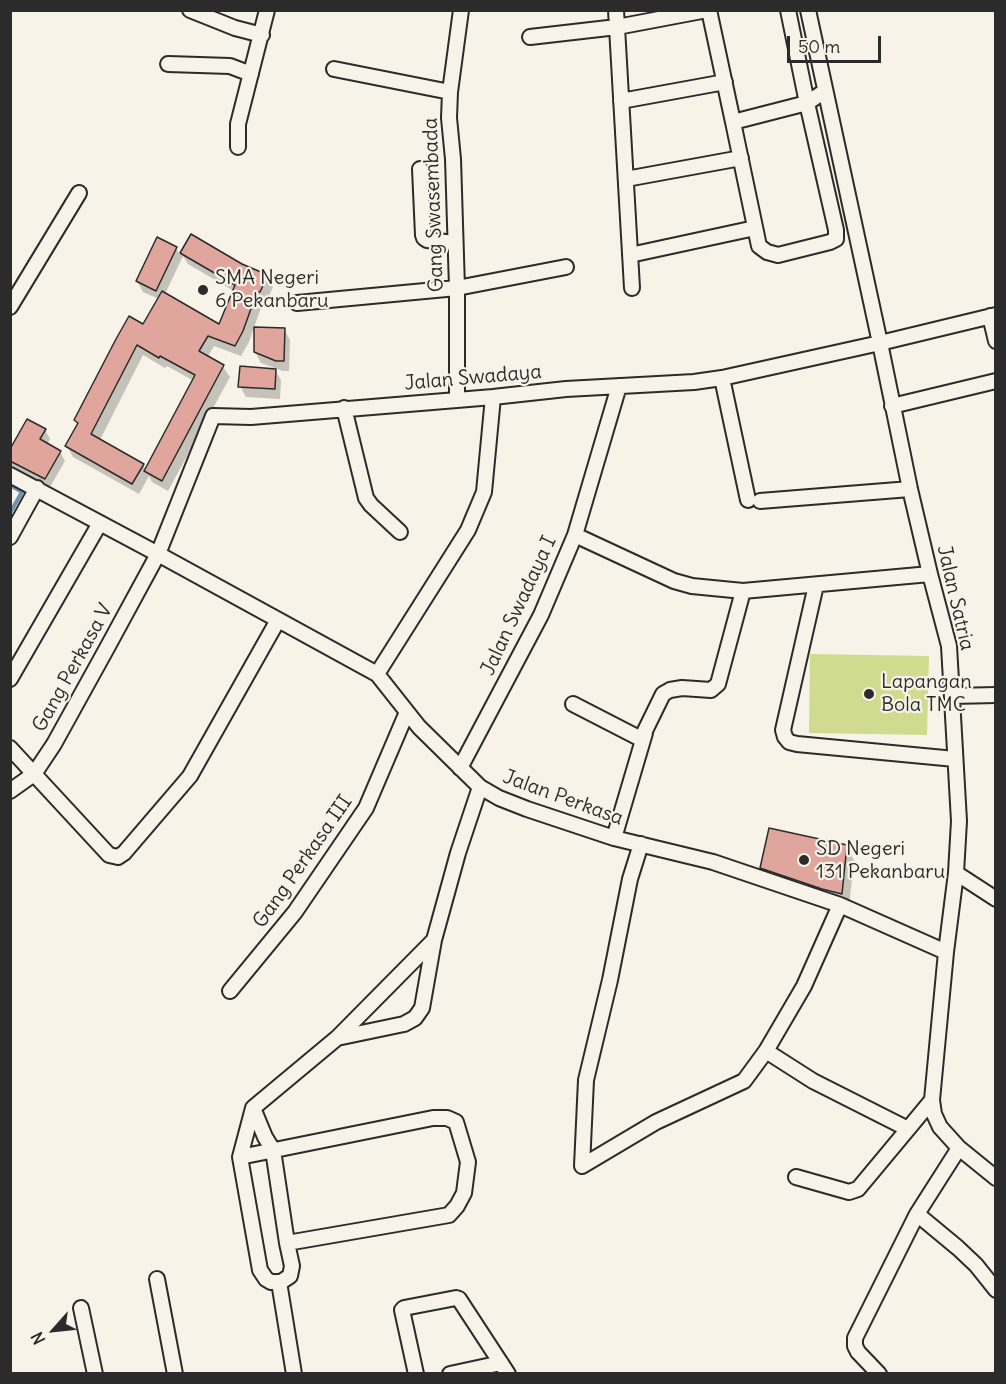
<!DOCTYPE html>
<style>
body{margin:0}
#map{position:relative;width:1006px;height:1384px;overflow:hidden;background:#f7f3e8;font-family:Delius,sans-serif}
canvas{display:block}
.frame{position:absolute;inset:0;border:12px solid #2b2b2b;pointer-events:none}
.north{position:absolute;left:24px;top:1300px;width:60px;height:60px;-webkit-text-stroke:4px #f7f3e8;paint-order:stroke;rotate:243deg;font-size:16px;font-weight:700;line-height:24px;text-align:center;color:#2b2b2b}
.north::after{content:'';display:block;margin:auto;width:21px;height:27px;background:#2b2b2b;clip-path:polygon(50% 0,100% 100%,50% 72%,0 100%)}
.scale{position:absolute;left:787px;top:36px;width:94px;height:27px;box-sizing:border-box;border:3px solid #2b2b2b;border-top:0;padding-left:8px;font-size:18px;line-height:21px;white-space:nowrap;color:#2b2b2b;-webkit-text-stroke:4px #f7f3e8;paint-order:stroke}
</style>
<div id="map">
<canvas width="1006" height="1384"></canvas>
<div class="frame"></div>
<div class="north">N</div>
<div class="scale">50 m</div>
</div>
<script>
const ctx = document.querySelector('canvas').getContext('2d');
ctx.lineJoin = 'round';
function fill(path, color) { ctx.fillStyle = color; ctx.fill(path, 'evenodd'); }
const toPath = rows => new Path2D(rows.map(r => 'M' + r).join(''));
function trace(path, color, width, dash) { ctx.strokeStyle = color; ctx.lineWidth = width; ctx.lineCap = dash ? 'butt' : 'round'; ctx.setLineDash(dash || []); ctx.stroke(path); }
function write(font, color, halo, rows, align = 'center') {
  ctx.font = font + ' Delius,sans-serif'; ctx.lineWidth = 4.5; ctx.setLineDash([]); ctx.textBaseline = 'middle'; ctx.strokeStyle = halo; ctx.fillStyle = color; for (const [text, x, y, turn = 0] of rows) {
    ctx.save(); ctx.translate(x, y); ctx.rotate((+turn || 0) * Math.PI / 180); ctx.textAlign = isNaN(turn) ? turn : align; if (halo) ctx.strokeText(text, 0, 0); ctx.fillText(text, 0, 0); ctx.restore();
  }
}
fill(toPath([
 [810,654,929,656,927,735,809,733]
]), '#cfdc8f');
fill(toPath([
 [191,236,241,265,267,277,273,287,266,303,263,302,249,342,241,356,214,346,207,358,223,367,230,377,168,491,152,482,149,476,139,494,73,457,67,446,78,425,75,420,144,326,159,299,143,292,137,281,176,248,180,255],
 [183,256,188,264,234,291,219,326,165,294],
 [143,355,165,368,167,366,194,381,146,470,143,465,100,440],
 [284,329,290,340,289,371,283,371,261,363,255,352],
 [275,370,281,380,280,399,246,397,240,386],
 [45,430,50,439,47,445,60,452,65,461,50,487,12,467,10,464,10,452],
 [846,846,854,860,849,907,770,882,762,868]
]), '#0003');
trace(toPath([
 [10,485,22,492,10,513]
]), '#6e90a8', 4);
const building = toPath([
 [191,234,242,264,268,275,260,292,257,292,243,331,235,346,208,336,199,351,224,365,162,481,144,471,195,375,160,356,159,358,137,345,91,434,144,464,132,484,65,446,78,423,74,420,116,339,129,316,143,324,162,291,219,324,235,285,180,253,191,234],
 [157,237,177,247,156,291,136,281,157,237],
 [254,327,285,328,284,361,276,361,254,352,254,327],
 [240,366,276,369,275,389,238,387,240,366],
 [27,419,46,429,40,439,61,451,45,479,10,461,10,449,27,419],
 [769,828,847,845,842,894,822,889,760,868,769,828]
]);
fill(building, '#e0a69d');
trace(building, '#2b2b2b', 1.5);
const minor = toPath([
 [190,10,235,28,262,35],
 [616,10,632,288],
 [709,10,733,122],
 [788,10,807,103,836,230,836,239,830,242,778,255,767,252,759,246,733,122,807,103,825,91],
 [808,10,880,343,910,489,930,574,949,646,959,821,956,873,946,952,932,1100,934,1114,940,1127,959,1148,996,1178],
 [530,37,617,27,707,10],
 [168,64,230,66,251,74],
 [334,69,450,92],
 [621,101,725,82],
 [238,147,238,124,267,10],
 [420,169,423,235,424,238,427,240,455,243],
 [626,179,741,158],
 [630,255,755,228],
 [297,303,457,288,566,267],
 [10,307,79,193],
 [990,316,996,341],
 [722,378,748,500],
 [457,399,457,288,453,159,449,118,450,92,461,10],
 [892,406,996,381],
 [344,408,366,498,371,505,400,532],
 [10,475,158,554,377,674,419,727,480,787,499,798,527,809,614,838,713,862,840,905,946,952],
 [760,501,910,489],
 [575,535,674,581,692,586,743,591,930,574],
 [10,537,37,488],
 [816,585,783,730,785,737,789,742,797,744,955,759],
 [377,674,468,530,484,492,493,397],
 [10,679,100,523],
 [952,696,996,695],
 [573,704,641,739,663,694,670,690,682,688,711,690,718,684,743,591],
 [10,748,109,855,118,857,124,853,190,776,278,620],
 [460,768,541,615,575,535,619,386],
 [10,791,34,774,54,744,107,648,158,554,213,416,251,417,493,397,566,389,694,382,722,378,880,343,996,315],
 [614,838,645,733],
 [956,873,996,899],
 [230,991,295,912,366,808,407,712],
 [337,1038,404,1024,415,1018,422,1008,434,940,458,853,480,787],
 [766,1051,813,1081,908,1129,932,1100],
 [253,1108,265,1137,273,1150,287,1243,292,1266,290,1276,281,1282,271,1282,266,1279,260,1270,240,1157,253,1108,337,1038,434,940],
 [240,1157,433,1118,447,1118,456,1122,468,1162,464,1193,457,1206,449,1215,287,1243],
 [582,1166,656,1122,744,1081,766,1051,804,986,840,905],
 [582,1166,586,1080,610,980,630,879,641,844],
 [796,1177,849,1192,858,1189,908,1129],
 [917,1214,958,1248,976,1265,996,1290],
 [157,1279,175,1374],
 [279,1282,294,1374],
 [81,1308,95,1374],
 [416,1374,402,1310,404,1308,456,1298,459,1299,508,1374],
 [450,1374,501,1363],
 [879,1374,858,1352,855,1346,855,1338,917,1214,959,1148]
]);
trace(minor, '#2b2b2b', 18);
trace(minor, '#f7f3e8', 14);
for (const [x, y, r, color] of [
 [203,290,6,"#2b2b2b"],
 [869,694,6,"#2b2b2b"],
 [804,860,6,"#2b2b2b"]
]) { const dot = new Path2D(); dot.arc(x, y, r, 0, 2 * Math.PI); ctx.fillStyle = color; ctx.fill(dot); trace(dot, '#f7f3e8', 2); }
write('20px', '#2b2b2b', '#f7f3e8', [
 ["Gang Swasembada",434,205,-92],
 ["Jalan Swadaya",473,378,-5],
 ["Jalan Satria",955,598,77],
 ["Jalan Swadaya I",519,606,-65],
 ["Gang Perkasa V",73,668,-61],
 ["Jalan Perkasa",563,798,20],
 ["Gang Perkasa III",303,862,-55]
]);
write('20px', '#2b2b2b', '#f7f3e8', [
 ["SMA Negeri",215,278],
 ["6 Pekanbaru",215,301],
 ["Lapangan",881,682],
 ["Bola TMC",881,705],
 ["SD Negeri",816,849],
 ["131 Pekanbaru",816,872]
], 'left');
</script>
